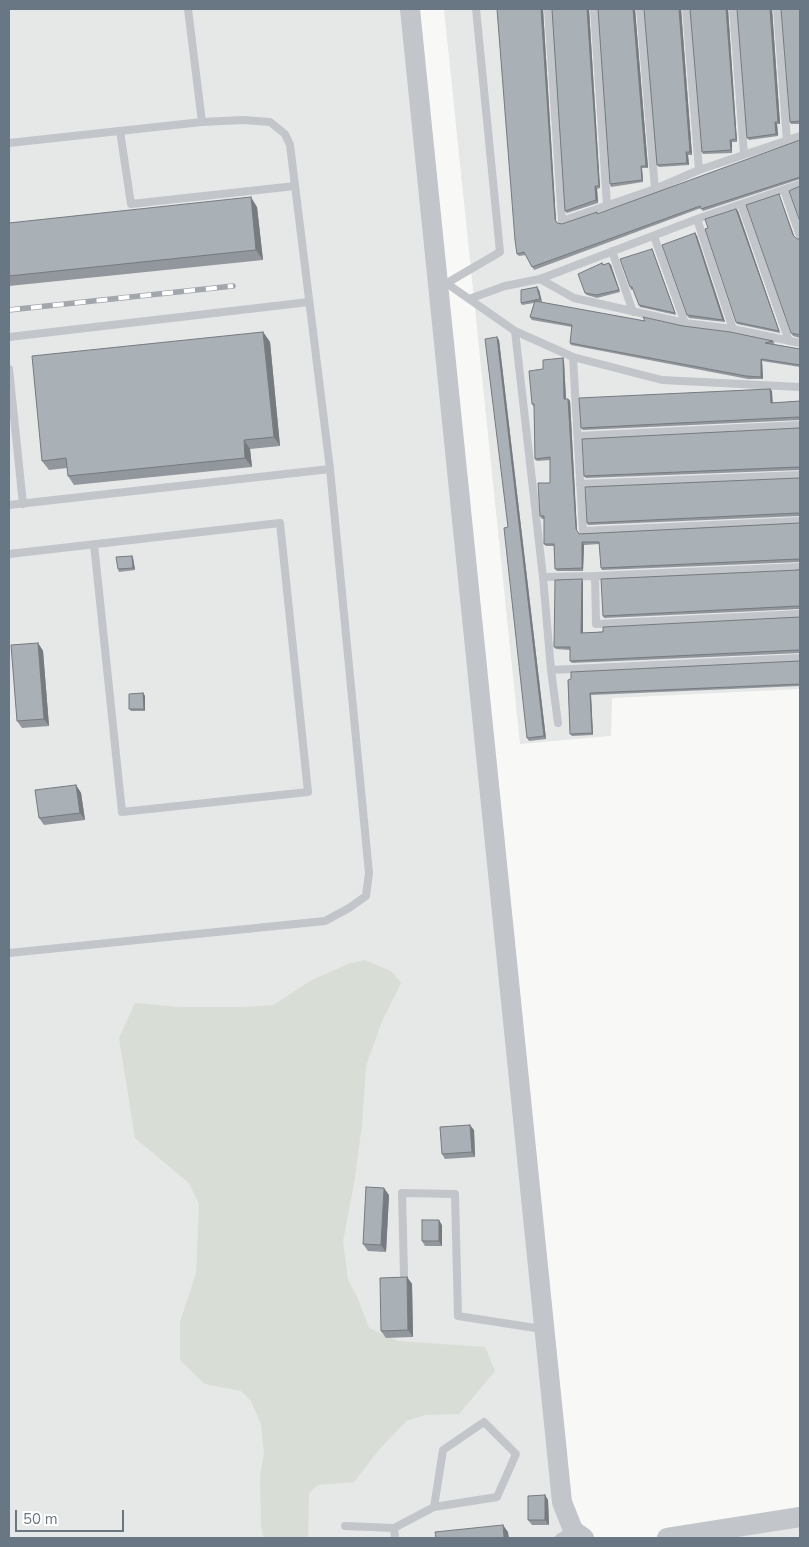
<!DOCTYPE html>
<style>
body{margin:0}
#map{position:relative;width:809px;height:1547px;overflow:hidden;background:#f8f8f6;font-family:"Nunito Sans",sans-serif}
canvas{display:block}
.frame{position:absolute;inset:0;border:10px solid #697785;pointer-events:none}
.scale{position:absolute;left:15px;top:1510px;width:109px;height:22px;box-sizing:border-box;border:2px solid #697785;border-top:0;padding-left:6px;font-size:15px;line-height:18px;white-space:nowrap;color:#697785;-webkit-text-stroke:4px #fff;paint-order:stroke}
</style>
<div id="map">
<canvas width="809" height="1547"></canvas>
<div class="frame"></div>
<div class="scale">50 m</div>
</div>
<script>
const ctx = document.querySelector('canvas').getContext('2d');
ctx.lineJoin = 'round';
function fill(path, color) { ctx.fillStyle = color; ctx.fill(path, 'evenodd'); }
const toPath = rows => new Path2D(rows.map(r => 'M' + r).join(''));
function trace(path, color, width, dash) { ctx.strokeStyle = color; ctx.lineWidth = width; ctx.lineCap = dash ? 'butt' : 'round'; ctx.setLineDash(dash || []); ctx.stroke(path); }
fill(toPath([
 [9,9,410,9,562,1502,584,1538,9,1538],
 [444,9,800,9,800,689,612,698,611,736,520,744],
 [800,1517,800,1538,667,1538]
]), '#e6e7e7');
fill(toPath([
 [364,960,391,971,401,983,382,1021,366,1066,362,1125,354,1184,343,1241,348,1280,358,1299,369,1328,398,1341,485,1347,495,1371,459,1414,426,1415,406,1421,378,1451,354,1482,318,1485,309,1493,308,1538,264,1538,261,1527,260,1476,264,1453,261,1424,251,1401,241,1391,205,1384,180,1360,180,1322,196,1273,199,1204,189,1183,135,1138,119,1038,135,1003,179,1007,244,1007,273,1005,312,980,348,964]
]), '#d8ddd5');
trace(toPath([
 [188,9,202,122],
 [548,9,562,221,655,189,699,170,800,136],
 [594,9,607,205],
 [640,9,655,189],
 [686,9,699,170],
 [733,9,744,154],
 [777,9,787,141],
 [120,131,131,204,295,186],
 [9,143,202,122,243,120,270,122,285,134,290,145,330,469,369,873,366,896,349,908,325,921,9,953],
 [784,190,800,236],
 [741,204,789,341],
 [697,219,733,329],
 [654,236,685,323],
 [612,251,633,312],
 [439,278,515,331,543,577,551,670,800,658],
 [540,279,574,298,685,323,733,329,800,343],
 [447,283,500,252,476,9],
 [469,299,505,286,540,279,697,219,800,184],
 [515,331,573,357,662,380,800,387],
 [9,337,309,302],
 [573,357,583,531,800,521],
 [9,369,23,504],
 [578,436,800,425],
 [580,484,800,475],
 [9,505,330,469],
 [9,554,280,523,308,792,122,812,94,544],
 [595,576,596,624,800,614],
 [543,577,595,576,800,567],
 [551,670,558,723],
 [404,1275,402,1193,455,1194,458,1316,542,1329],
 [345,1526,394,1528,395,1538],
 [394,1528,434,1507,497,1497,516,1454,484,1422,443,1450,434,1507],
 [559,1538,572,1530]
]), '#c2c5c9', 8);
trace(toPath([
 [410,9,562,1502,573,1530,584,1538],
 [667,1538,800,1517]
]), '#c2c5c9', 20);
const rail = toPath([
 [9,310,233,286]
]);
trace(rail, '#a1a7ad', 5.5);
trace(rail, '#fff', 4, [11]);
fill(toPath([
 [497,9,543,9,556,221,557,223,562,224,598,214,800,140,800,179,703,211,701,208,534,270,526,255,519,256,517,254],
 [552,9,589,9,600,188,597,189,598,203,567,213,565,211],
 [598,9,635,9,648,168,642,168,643,182,611,187,610,184],
 [644,9,681,9,692,155,688,155,689,165,659,167,657,165],
 [690,9,728,9,737,142,732,142,732,153,703,154,702,152],
 [737,9,772,9,780,124,777,124,778,136,749,140,747,138],
 [800,9,800,124,791,124,790,122],
 [779,194,780,197,794,237,797,239,800,239,800,338,793,336,791,333],
 [257,207,263,260,9,286,9,223],
 [736,209,738,211,780,333,737,324,736,322,708,228],
 [695,233,697,236,725,322,689,318,687,315],
 [653,251,676,315,640,307,639,305,633,289,631,290,630,287],
 [602,263,604,265,609,263,611,265,620,292,597,298,587,295,585,293],
 [539,290,542,302,540,302,645,321,683,326,773,341,775,343,773,344,800,349,800,367,762,361,763,379,748,379,571,345,570,343,572,327,532,320,530,317,534,303,522,305,521,303],
 [263,332,270,342,280,446,250,449,252,467,74,485,68,476,67,468,49,470,42,461],
 [497,337,499,340,546,739,529,741,527,738,508,527],
 [563,358,564,361,566,399,568,399,570,401,577,531,579,534,800,523,800,562,602,570,601,568,600,544,584,545,583,571,557,571,555,569,554,546,546,546,544,544,544,519,542,519,540,516,550,483,550,460,537,461,535,459,534,407,532,404,543,369],
 [770,389,772,391,772,403,800,401,800,420,583,430,581,428],
 [800,427,800,470,586,478,584,476],
 [800,477,800,516,588,525,587,523,799,478],
 [132,556,133,558,135,570,119,572,118,569],
 [800,569,800,609,604,618,603,616],
 [582,579,583,582,583,633,800,617,800,653,572,663,570,661,570,650,556,649,554,647],
 [38,643,43,651,49,726,22,728,17,721],
 [800,660,800,686,591,695,593,735,572,736,570,734,568,680,799,661],
 [143,693,145,696,145,711,131,711,129,709],
 [76,785,81,793,85,820,44,825,39,818],
 [474,1130,475,1157,445,1159,442,1154],
 [389,1195,386,1252,368,1251,363,1244],
 [442,1225,442,1246,425,1246,422,1241],
 [407,1277,412,1284,413,1337,386,1338,381,1331],
 [545,1495,548,1500,549,1525,532,1525,528,1520]
]), '#91979d');
fill(toPath([
 [541,9,543,9,556,221,555,219],
 [587,9,589,9,600,188,599,186],
 [633,9,635,9,648,168,646,166],
 [679,9,681,9,692,155,690,152],
 [726,9,728,9,737,142,736,139],
 [770,9,772,9,780,124,778,122],
 [775,122,777,124,778,136,776,134],
 [730,140,732,142,732,153,731,150],
 [686,152,688,155,689,165,687,163],
 [641,166,642,168,643,182,642,180],
 [595,186,597,189,598,203,596,200],
 [779,194,780,197,795,238,793,235],
 [251,197,257,207,263,260,256,250],
 [736,209,738,211,780,333,779,331],
 [695,233,697,236,725,322,723,320],
 [652,249,653,251,676,315,675,313],
 [609,263,611,265,620,292,619,290],
 [537,287,539,290,542,302,540,299],
 [263,332,270,342,280,446,274,437],
 [497,337,499,340,546,739,544,736],
 [563,358,564,361,566,401,564,399],
 [761,359,762,361,763,379,761,377],
 [770,389,772,391,773,405,771,403],
 [568,399,570,401,577,531,576,529],
 [244,440,250,449,252,467,245,458],
 [582,542,584,545,583,571,582,568],
 [132,556,133,558,135,570,133,568],
 [582,579,583,582,583,636,581,633],
 [38,643,43,651,49,726,44,719],
 [143,693,145,696,145,711,144,709],
 [590,693,591,695,593,735,592,733],
 [76,785,81,793,85,820,80,813],
 [470,1125,474,1130,475,1157,472,1152],
 [384,1188,389,1195,386,1252,381,1245],
 [439,1220,442,1225,442,1246,439,1241],
 [407,1277,412,1284,413,1337,408,1330],
 [545,1495,548,1500,549,1525,545,1520],
 [503,1525,508,1532,509,1538,504,1538]
]), '#767b7f');
const building = toPath([
 [497,9,541,9,555,219,557,223,562,224,597,212,597,214,800,140,800,177,701,209,700,206,532,267,524,252,517,254,515,240,497,9],
 [552,9,587,9,599,186,595,186,596,200,565,211,552,9],
 [598,9,633,9,646,166,641,166,642,180,610,184,598,9],
 [644,9,679,9,690,152,686,152,687,163,657,165,644,9],
 [690,9,726,9,736,139,730,140,731,150,702,152,690,9],
 [737,9,770,9,778,122,775,122,776,134,747,138,737,9],
 [781,9,800,9,800,121,790,122,781,9],
 [800,186,800,222,789,191,800,186],
 [779,194,793,235,797,239,800,239,800,335,791,333,746,205,779,194],
 [251,197,256,250,9,276,9,223,251,197],
 [736,209,779,331,736,322,705,229,708,228,705,219,736,209],
 [695,233,723,320,687,315,662,245,695,233],
 [652,249,675,313,639,305,632,287,630,287,620,259,652,249],
 [602,263,603,265,609,263,619,290,596,295,585,293,578,274,602,263],
 [537,287,540,299,521,303,521,290,537,287],
 [535,301,645,321,643,317,683,326,730,332,773,341,765,343,800,349,800,365,761,359,761,377,746,376,570,343,572,325,530,317,535,301],
 [263,332,274,437,244,440,245,458,68,476,66,458,42,461,32,356,263,332],
 [497,337,544,736,527,738,504,528,508,527,485,339,497,337],
 [563,358,564,399,568,399,576,529,579,534,800,523,800,560,798,559,601,568,599,542,582,542,582,568,555,569,554,544,544,544,544,516,540,516,538,483,550,483,550,457,535,459,534,404,532,404,529,371,543,369,543,360,563,358],
 [770,389,771,403,800,401,800,418,798,417,581,428,579,398,770,389],
 [800,427,800,468,798,467,584,476,582,439,799,428,800,427],
 [800,477,800,514,798,513,587,523,585,487,799,478,800,477],
 [132,556,133,568,118,569,116,557,132,556],
 [800,569,800,607,798,606,603,616,601,579,799,570,800,569],
 [582,579,581,633,603,632,603,627,800,617,800,651,798,650,570,661,570,647,554,647,555,580,582,579],
 [38,643,44,719,17,721,11,645,38,643],
 [800,660,800,684,590,693,592,733,570,734,568,680,571,679,571,672,799,661,800,660],
 [143,693,144,709,129,709,129,694,143,693],
 [76,785,80,813,39,818,35,790,76,785],
 [470,1125,472,1152,442,1154,440,1127,470,1125],
 [366,1187,384,1188,381,1245,363,1244,366,1187],
 [422,1220,439,1220,439,1241,422,1241,422,1220],
 [407,1277,408,1330,381,1331,380,1278,407,1277],
 [545,1495,545,1520,528,1520,528,1496,545,1495],
 [503,1525,504,1538,436,1538,435,1532,503,1525]
]);
fill(building, '#a9b0b6');
trace(building, '#767b7f', 1);
</script>
